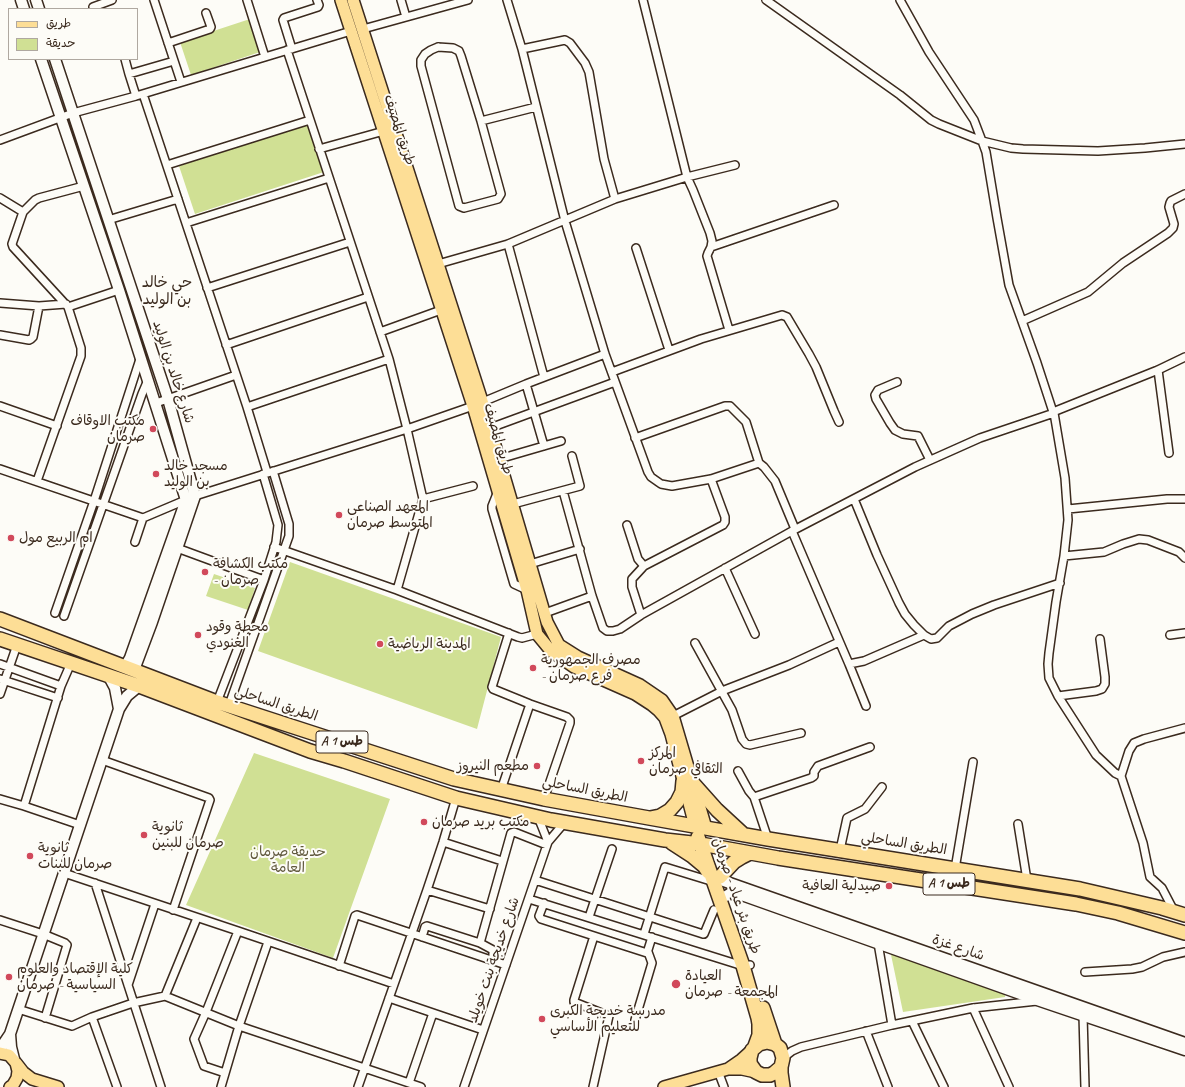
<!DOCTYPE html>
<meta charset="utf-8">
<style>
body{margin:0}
#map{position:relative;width:1185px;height:1087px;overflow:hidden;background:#fdfcf7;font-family:Caveat,"Playpen Sans Arabic",sans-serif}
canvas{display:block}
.legend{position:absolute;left:8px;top:8px;width:130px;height:52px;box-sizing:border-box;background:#fdfcf7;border:1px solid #afa8a0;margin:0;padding:5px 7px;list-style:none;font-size:12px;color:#3b2a1e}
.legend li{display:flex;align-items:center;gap:8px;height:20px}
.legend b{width:20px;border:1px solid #afa8a0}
</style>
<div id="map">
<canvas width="1185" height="1087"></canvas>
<ul class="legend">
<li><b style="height:5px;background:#fdde96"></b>طريق</li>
<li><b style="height:11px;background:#d0e094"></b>حديقة</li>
</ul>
</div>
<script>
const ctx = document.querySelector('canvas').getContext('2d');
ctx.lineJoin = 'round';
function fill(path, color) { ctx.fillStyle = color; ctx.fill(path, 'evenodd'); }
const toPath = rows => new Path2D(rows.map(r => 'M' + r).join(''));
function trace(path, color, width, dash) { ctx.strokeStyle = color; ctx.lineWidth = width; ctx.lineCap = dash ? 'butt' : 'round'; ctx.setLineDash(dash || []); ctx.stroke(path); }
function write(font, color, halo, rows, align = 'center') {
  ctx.font = font + ' Caveat,"Playpen Sans Arabic",sans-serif'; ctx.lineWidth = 4; ctx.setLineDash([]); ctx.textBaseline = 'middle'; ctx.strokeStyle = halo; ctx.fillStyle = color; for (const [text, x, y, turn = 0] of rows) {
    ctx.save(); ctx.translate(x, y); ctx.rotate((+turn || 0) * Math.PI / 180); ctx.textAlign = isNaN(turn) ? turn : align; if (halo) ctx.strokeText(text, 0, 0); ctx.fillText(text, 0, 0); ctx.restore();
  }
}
fill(toPath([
 [253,18,263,51,191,75,180,42],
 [311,123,327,171,195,214,179,166],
 [290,562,501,637,477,729,258,651],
 [214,574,255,588,248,610,206,596],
 [254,753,390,799,333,958,186,905],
 [890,950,1005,990,1005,997,903,1012]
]), '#d0e094');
const street = toPath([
 [154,0,181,82],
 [247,0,265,57],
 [401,0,406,17],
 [507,0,522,49,565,221,605,354,648,472,651,477,661,484,672,486,711,479,759,463,764,467,775,481,795,529],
 [766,0,900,95,931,120,939,124,982,141,1011,148,1023,149,1098,151,1145,148,1185,144],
 [900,0,929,52,974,120,982,141,986,152,997,218,1009,285,1037,363,1053,412],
 [93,7,112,0],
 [363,29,468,0],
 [168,43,210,29,211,27,206,13],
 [438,47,453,48,459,51,461,56,481,121,501,194,498,199,464,208,459,206,421,66,421,60,425,54,431,50,438,47],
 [292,49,283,20,284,18,318,7,319,5,317,0],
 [522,49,565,40,570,43,585,63,589,72,604,159,615,199],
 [287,50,389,359,407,429,423,499,397,590],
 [125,59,129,74,174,61],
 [129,74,136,96],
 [143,94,247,407,267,472],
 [481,121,536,107],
 [0,140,73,113,136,96,351,31],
 [319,149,384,131],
 [167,165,310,120],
 [0,198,23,212],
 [108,220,178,199],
 [186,223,329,178],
 [508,244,544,377],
 [711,247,834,205],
 [636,248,669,350],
 [438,264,508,244,615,199,687,177,643,0],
 [207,288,350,242],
 [0,303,39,306,66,304],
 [68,307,119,290],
 [1022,321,1088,292,1123,263,1168,233,1173,228,1174,224,1169,207,1170,203,1171,201,1185,194],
 [729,330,707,256,708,253,711,247,712,241,710,233,693,190,687,177,735,165],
 [380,332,441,310],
 [0,335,29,340,31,339,33,337,39,306],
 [226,345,368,297],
 [1158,370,1169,453],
 [612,372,701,339,782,315,787,317,809,354,816,367,834,411,839,422],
 [897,382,878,390,875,395,876,399,890,423,895,430,903,434,918,436,930,460],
 [526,384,544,446],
 [156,403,236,375],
 [0,406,57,426],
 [247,407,389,359],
 [1054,413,1065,478,1068,520,1064,556,1056,602,1049,653,1048,664,1049,678,1058,696,1096,755,1115,773,1121,776,1143,843,1150,877,1162,888,1174,911],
 [490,428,615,382],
 [635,438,725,406,730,406,746,422,759,463],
 [499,459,561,441],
 [0,469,143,518,195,496,407,429,473,406,526,384,605,354],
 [37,481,81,356,81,348,68,307,13,247,12,244,23,212,35,200,39,198,84,186],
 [498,491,492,506,492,509,514,584,527,590],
 [563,491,592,596,603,628,607,631,613,631,620,629,641,615,792,531,915,467,980,438,1054,413,1053,412,1158,370,1185,357],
 [423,499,473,486],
 [854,499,877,555,899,603,905,614,914,625,924,635,931,639,937,638,949,626,972,614,994,605,1060,583],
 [513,504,580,486,572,456],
 [1068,509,1167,499,1185,499],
 [627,525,638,559,644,566],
 [792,531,849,664,864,661,924,635],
 [135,542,143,518],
 [274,547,397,590,518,637,522,638,537,634],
 [177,548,264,580],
 [1064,556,1104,552,1123,544,1139,539,1148,540,1179,552,1185,558],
 [530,564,580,549],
 [725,568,755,634],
 [55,613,94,501,140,359],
 [545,613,592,596],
 [641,615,632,587,632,579,644,566,723,525,725,522,725,517,711,479],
 [64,616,142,394,148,380],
 [509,633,492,687,493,689,530,704,567,717,570,720,570,723,544,799],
 [1170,635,1185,633],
 [695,643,732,710,742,739,746,744,750,745,801,733],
 [0,664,61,686],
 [849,664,866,706],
 [0,679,58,698],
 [0,694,17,645],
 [1058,696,1096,691,1102,689,1105,684,1105,677,1100,639],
 [217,702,264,580,276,542,278,525,263,474],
 [229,705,289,536,289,524,273,471],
 [673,716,722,691,789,665,839,642],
 [102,760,209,798,210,800,173,910],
 [738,771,749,791,754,797,768,839],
 [1121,776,1129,751,1134,743,1144,739,1185,728],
 [501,790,530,704],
 [754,797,811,778,814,776,814,772,818,766,870,747],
 [0,799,24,806,80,825],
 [24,806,61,686,71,663],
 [538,817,548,842],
 [1018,824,1027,880],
 [443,842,502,861],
 [840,850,847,818,865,809,882,787],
 [955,869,973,762],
 [64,873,238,931,394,984],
 [535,880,703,934,704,934,714,910],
 [95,883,161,1087],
 [427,890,490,909],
 [529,899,743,966,750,965],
 [544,903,539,916,541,919,647,953,652,937],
 [589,917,612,849],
 [0,920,43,934,65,943,67,945,45,1018],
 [644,934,665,867,714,882],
 [422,937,425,927,427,926,480,943,493,950,493,961],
 [480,943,511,833,514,832,547,845],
 [878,943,892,1025],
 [339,966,355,916,357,915,506,965],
 [1085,972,1132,969,1142,967,1163,957,1185,952],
 [128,985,155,904],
 [165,996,197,918],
 [389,998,483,1030],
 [973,1008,1009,1087],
 [18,1009,72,1026,92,1017,133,1003,165,996,239,1026,421,1087],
 [1083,1015,1085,1087],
 [92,1017,117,1087],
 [635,1020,652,963,648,952],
 [912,1021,944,1087],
 [866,1031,888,1087],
 [783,1058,792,1051,801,1047,892,1025,973,1008,1037,1001],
 [718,1071,724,1087],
 [225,1073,204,1066,194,1039,206,1012,238,931],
 [409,1083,433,1013],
 [221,1087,239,1026,268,942],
 [358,1087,427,890,443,842,456,798],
 [464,1087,548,842,565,822],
 [593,1087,609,1016,574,1002,574,1000,594,936]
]);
const secondary = toPath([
 [21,0,24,9],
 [36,0,39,9],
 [41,59,119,290,186,500,130,658,125,667],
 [55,59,168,399,195,496,152,622,134,670],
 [108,675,115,688,119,709],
 [721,880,1185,1043],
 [726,896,731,893,736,893,1040,1001,1185,1050],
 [10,1034,11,1047,14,1059],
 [0,1049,10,1034,119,709,127,696,139,686]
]);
const primary = toPath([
 [341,0,473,406,527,590,537,634,551,651,574,667,635,694,652,705,658,710,665,718,671,734,695,826],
 [353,0,482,401,547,622,559,645,578,657,640,685,662,700,673,716,706,828],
 [0,1053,9,1055,16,1063,18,1071,17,1078,13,1085,10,1087],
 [16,1063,23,1072,32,1079,58,1087],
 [728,1069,741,1060,752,1050],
 [664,1087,728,1069,742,1069,756,1072]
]);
const highway = toPath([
 [0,619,217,702,454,779,544,799,649,818,768,839,1080,889,1162,908,1185,915],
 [0,639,139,686,310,751,344,761,456,798,551,820,665,840,701,844,778,858,1076,904,1118,913,1185,933],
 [692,782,717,810,743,834],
 [650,818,660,816,670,810,677,802,682,792,683,781],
 [698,837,743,966,758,1018,759,1024,759,1035,755,1046],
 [672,843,692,856,704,866,708,872],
 [720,877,734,862,742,857,750,853],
 [763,1008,775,1044],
 [781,1067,774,1073,770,1075,762,1075,756,1072,751,1065,750,1062,750,1058,752,1050,759,1044,767,1042,775,1044,780,1048,783,1058,781,1067,781,1073,783,1087]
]);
trace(street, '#3b2a1e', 10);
trace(secondary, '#3b2a1e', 13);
trace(primary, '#3b2a1e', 14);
trace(highway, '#3b2a1e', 16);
trace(street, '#fdfcf7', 7);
trace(secondary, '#fdfcf7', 10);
trace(primary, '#fdde96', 11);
trace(highway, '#fdde96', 13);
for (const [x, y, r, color] of [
 [153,429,4,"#d1495b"],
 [156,474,4,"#d1495b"],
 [339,515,4,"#d1495b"],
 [11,538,4,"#d1495b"],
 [205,572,4,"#d1495b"],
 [198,635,4,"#d1495b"],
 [380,644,4,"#d1495b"],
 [533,668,4,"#d1495b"],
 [641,761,4,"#d1495b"],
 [537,766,4,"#d1495b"],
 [424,822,4,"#d1495b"],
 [144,835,4,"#d1495b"],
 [30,856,4,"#d1495b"],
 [889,886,4,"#d1495b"],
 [9,977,4,"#d1495b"],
 [676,984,5,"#d1495b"],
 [542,1019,4,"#d1495b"]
]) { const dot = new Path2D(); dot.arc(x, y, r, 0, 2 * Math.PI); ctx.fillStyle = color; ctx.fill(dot); trace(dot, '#fdfcf7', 1.5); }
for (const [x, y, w] of [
 [342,742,52],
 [949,884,52]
]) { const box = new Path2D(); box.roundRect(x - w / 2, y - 11, w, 22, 3); ctx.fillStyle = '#fdfcf7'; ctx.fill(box); trace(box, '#3b2a1e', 1); }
write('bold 13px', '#3b2a1e', null, [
 ["A 1 طس",342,742],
 ["A 1 طس",949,884]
]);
write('14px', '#3b2a1e', '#fdfcf7', [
 ["طريق المصيف",399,130,72],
 ["شارع خالد بن الوليد",173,372,72],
 ["طريق المصيف",498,439,74],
 ["الطريق الساحلي",276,704,18],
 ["الطريق الساحلي",585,790,11],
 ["الطريق الساحلي",904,844,9],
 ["طريق بئر عياد - صرمان",736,896,71],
 ["شارع غزة",958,948,19],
 ["شارع خديجة بنت خويلد",494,960,-71]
]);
write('14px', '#3b2a1e', '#fdfcf7', [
 ["مكتب الاوقاف",145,421,"right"],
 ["صرمان",145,437,"right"],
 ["مسجد خالد",164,466],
 ["بن الوليد",164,482],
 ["المعهد الصناعي",347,507],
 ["المتوسط صرمان",347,523],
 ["ام الربيع مول",19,538],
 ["مكتب الكشافة",213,564],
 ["- صرمان",213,580],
 ["محطة وقود",206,627],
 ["الغنودي",206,643],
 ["المدينة الرياضية",388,644],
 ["مصرف الجمهورية",541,660],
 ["- فرع صرمان",541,676],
 ["المركز",649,753],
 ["الثقافي صرمان",649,769],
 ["مطعم النيروز",529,766,"right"],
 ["مكتب بريد صرمان",432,822],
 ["ثانوية",152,827],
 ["صرمان للبنين",152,843],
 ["ثانوية",38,848],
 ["صرمان للبنات",38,864],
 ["صيدلية العافية",881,886,"right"],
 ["كلية الإقتصاد والعلوم",17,969],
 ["السياسية - صرمان",17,985],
 ["العيادة",685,976],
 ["المجمعة - صرمان",685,992],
 ["مدرسة خديجة الكبرى",550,1011],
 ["للتعليم الأساسي",550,1027]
], 'left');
write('14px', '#60583c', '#fdfcf7', [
 ["حديقة صرمان",288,852],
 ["العامة",288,868]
]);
write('15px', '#3b2a1e', '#fdfcf7', [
 ["حي خالد",167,283],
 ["بن الوليد",167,300]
]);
</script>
